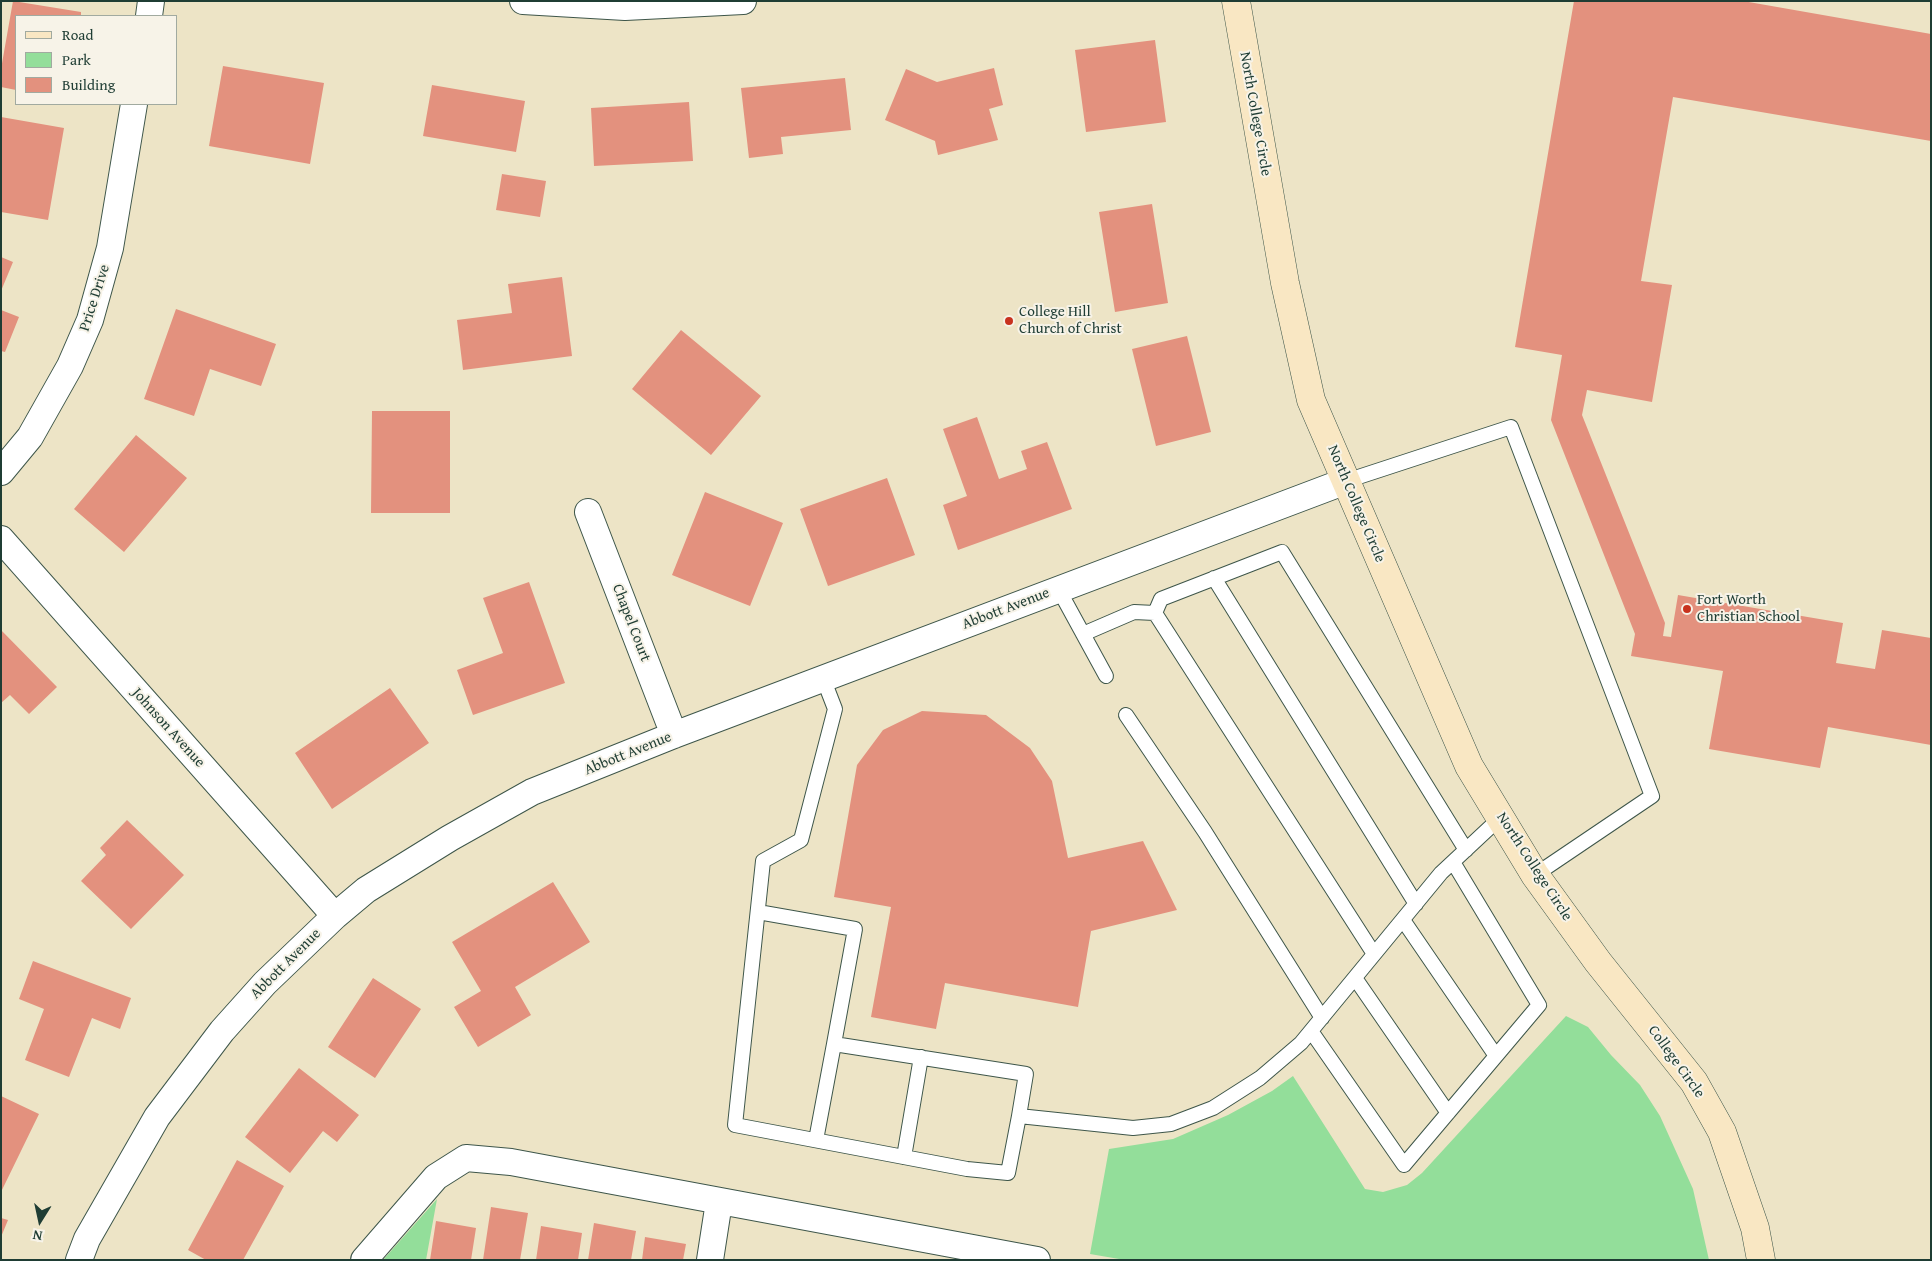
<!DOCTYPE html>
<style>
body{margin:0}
#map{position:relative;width:1932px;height:1261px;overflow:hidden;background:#ede4c6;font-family:"Gentium Book Plus",serif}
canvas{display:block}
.frame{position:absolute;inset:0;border:2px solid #1f3d34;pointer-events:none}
.legend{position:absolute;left:15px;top:15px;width:162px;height:90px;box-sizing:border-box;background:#f7f3e8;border:1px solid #a1aaa0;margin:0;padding:6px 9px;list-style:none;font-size:15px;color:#1f3d34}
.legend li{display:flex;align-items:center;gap:10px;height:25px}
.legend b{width:25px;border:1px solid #a1aaa0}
.north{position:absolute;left:15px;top:1196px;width:50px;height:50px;-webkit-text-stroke:4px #f7f3e8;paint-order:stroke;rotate:190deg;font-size:14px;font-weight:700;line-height:20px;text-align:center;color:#1f3d34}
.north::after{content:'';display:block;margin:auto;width:18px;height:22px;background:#1f3d34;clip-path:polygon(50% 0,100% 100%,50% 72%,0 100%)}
</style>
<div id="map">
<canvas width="1932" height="1261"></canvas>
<div class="frame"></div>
<ul class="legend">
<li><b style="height:6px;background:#f9e7c3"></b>Road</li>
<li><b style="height:14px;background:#93de9a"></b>Park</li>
<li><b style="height:14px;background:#e3917e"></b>Building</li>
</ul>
<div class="north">N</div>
</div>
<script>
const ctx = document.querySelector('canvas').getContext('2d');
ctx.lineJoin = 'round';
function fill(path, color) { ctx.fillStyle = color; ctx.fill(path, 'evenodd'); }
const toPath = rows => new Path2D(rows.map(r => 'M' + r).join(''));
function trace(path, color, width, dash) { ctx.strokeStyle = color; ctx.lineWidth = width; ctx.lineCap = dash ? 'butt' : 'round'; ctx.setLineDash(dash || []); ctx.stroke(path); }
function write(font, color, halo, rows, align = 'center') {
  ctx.font = font + ' "Gentium Book Plus",serif'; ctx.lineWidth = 4; ctx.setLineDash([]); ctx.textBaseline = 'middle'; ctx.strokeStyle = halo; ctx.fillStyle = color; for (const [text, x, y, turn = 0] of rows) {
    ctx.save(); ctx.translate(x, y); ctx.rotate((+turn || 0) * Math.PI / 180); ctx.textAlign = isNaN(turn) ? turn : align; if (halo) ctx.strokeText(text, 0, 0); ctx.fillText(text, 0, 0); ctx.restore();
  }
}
fill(toPath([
 [1566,1016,1588,1027,1611,1055,1640,1085,1660,1116,1693,1189,1709,1260,1125,1260,1090,1254,1109,1149,1173,1139,1228,1115,1272,1091,1293,1076,1365,1189,1383,1192,1407,1185,1422,1173],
 [437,1199,426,1260,383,1260]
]), '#93de9a');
fill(toPath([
 [13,1,81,12,81,16,16,16,16,90,1,87,1,69],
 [1574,1,1743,1,1931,34,1931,141,1673,97,1641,281,1672,285,1652,402,1587,390,1582,415,1665,623,1663,636,1671,637,1678,595,1843,623,1836,663,1875,669,1882,630,1931,638,1931,745,1828,727,1820,768,1709,749,1723,671,1631,656,1635,634,1551,420,1562,355,1515,347],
 [1155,40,1166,122,1086,132,1075,50],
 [223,66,324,83,310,164,209,146],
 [994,68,1003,105,989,109,998,140,938,155,935,141,885,120,906,69,937,82],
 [845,78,851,130,781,137,783,154,749,158,741,88],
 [432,85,525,101,516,152,423,136],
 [689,102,693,161,594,166,591,108],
 [1,117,64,128,48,220,1,212],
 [502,174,546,181,540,217,496,210],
 [1152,204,1168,303,1115,312,1099,212],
 [1,257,13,262,1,291],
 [562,277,572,356,463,370,457,320,512,313,508,284],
 [176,309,276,344,261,386,210,369,194,416,144,399],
 [1,310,19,317,5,352,1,351],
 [681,330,761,396,711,455,632,389],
 [1187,336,1211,432,1156,446,1132,349],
 [372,411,450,411,450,513,371,513],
 [977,417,999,479,1027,469,1021,451,1047,442,1072,509,958,550,943,505,967,496,943,429],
 [136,435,187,478,124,552,74,509],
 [887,478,915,555,828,586,800,509],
 [705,492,783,523,750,606,672,575],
 [529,582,565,683,473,715,457,670,503,653,483,598],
 [1,630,57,687,29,714,10,695,1,703],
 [390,688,429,743,332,809,295,753],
 [922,711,986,715,1030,748,1052,781,1068,858,1143,841,1177,910,1091,931,1078,1007,945,983,936,1029,871,1017,891,907,834,897,857,765,883,730],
 [127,820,184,875,131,929,81,881,106,855,100,848],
 [553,882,590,942,515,987,531,1015,478,1047,454,1007,481,991,452,942],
 [33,961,131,998,120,1029,92,1018,69,1077,25,1060,44,1009,19,999],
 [373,978,421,1009,375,1078,328,1047],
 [299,1068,359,1115,337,1142,323,1131,290,1173,245,1137],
 [1,1096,39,1114,1,1192],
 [237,1160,284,1186,243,1260,206,1260,188,1250],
 [491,1207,528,1213,520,1260,483,1260],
 [1,1218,8,1220,1,1237],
 [436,1221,476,1228,471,1260,430,1260],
 [594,1223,636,1231,631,1260,588,1260],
 [541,1226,582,1233,578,1260,536,1260],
 [645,1237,686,1244,683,1260,642,1260]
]), '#e3917e');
const lane = toPath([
 [1346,481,1511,427,1652,796,1535,875],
 [1214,578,1416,904],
 [1059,590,1106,676],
 [1155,613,1161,599,1282,552,1466,850],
 [1155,613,1374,954],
 [1083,634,1134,612,1155,613],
 [823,678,835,709,801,840,763,861,735,1125,967,1169,1008,1173,1019,1116,1133,1128,1171,1124,1213,1108,1260,1078,1301,1043,1441,873,1501,817],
 [1126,715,1205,832,1322,1018],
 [758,912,855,929,834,1044,1026,1074,1019,1116],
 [1403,920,1496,1056],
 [1355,978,1448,1113],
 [1311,1031,1404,1165,1539,1005,1453,862],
 [816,1140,834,1044],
 [904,1157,921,1057]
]);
const street = toPath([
 [523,1,625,7,743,1],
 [149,16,151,1],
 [1,472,30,437,70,366,90,320,110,248,134,104],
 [588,512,674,735],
 [1,539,335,916],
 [79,1260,87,1239,157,1117,222,1031,265,983,335,916,366,890,450,838,532,792,674,735,1346,481],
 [364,1260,436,1177,466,1158,511,1162,1037,1260],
 [710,1260,719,1202]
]);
const secondary = toPath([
 [1236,1,1285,283,1311,400,1469,766,1535,875,1598,962,1694,1082,1722,1132,1755,1228,1761,1260]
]);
trace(lane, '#3e564a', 16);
trace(street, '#3e564a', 28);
trace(secondary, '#3e564a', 29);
trace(lane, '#fff', 14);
trace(street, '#fff', 26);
trace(secondary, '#f9e7c3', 28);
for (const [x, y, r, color] of [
 [1009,321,5,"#c8321e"],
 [1687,609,5,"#c8321e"]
]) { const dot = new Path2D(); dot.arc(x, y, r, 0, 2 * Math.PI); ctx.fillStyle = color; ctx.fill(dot); trace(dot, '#f7f3e8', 2); }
write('15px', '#1f3d34', '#f7f3e8', [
 ["North College Circle",1255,114,80],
 ["Price Drive",95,298,-72],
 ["North College Circle",1356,504,67],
 ["Abbott Avenue",1006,609,-21],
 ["Chapel Court",631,623,69],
 ["Johnson Avenue",168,728,48],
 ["Abbott Avenue",628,754,-22],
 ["North College Circle",1534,867,57],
 ["Abbott Avenue",286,964,-45],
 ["College Circle",1676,1062,54]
]);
write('15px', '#1f3d34', '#f7f3e8', [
 ["College Hill",1019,312],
 ["Church of Christ",1019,329],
 ["Fort Worth",1697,600],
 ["Christian School",1697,617]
], 'left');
</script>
